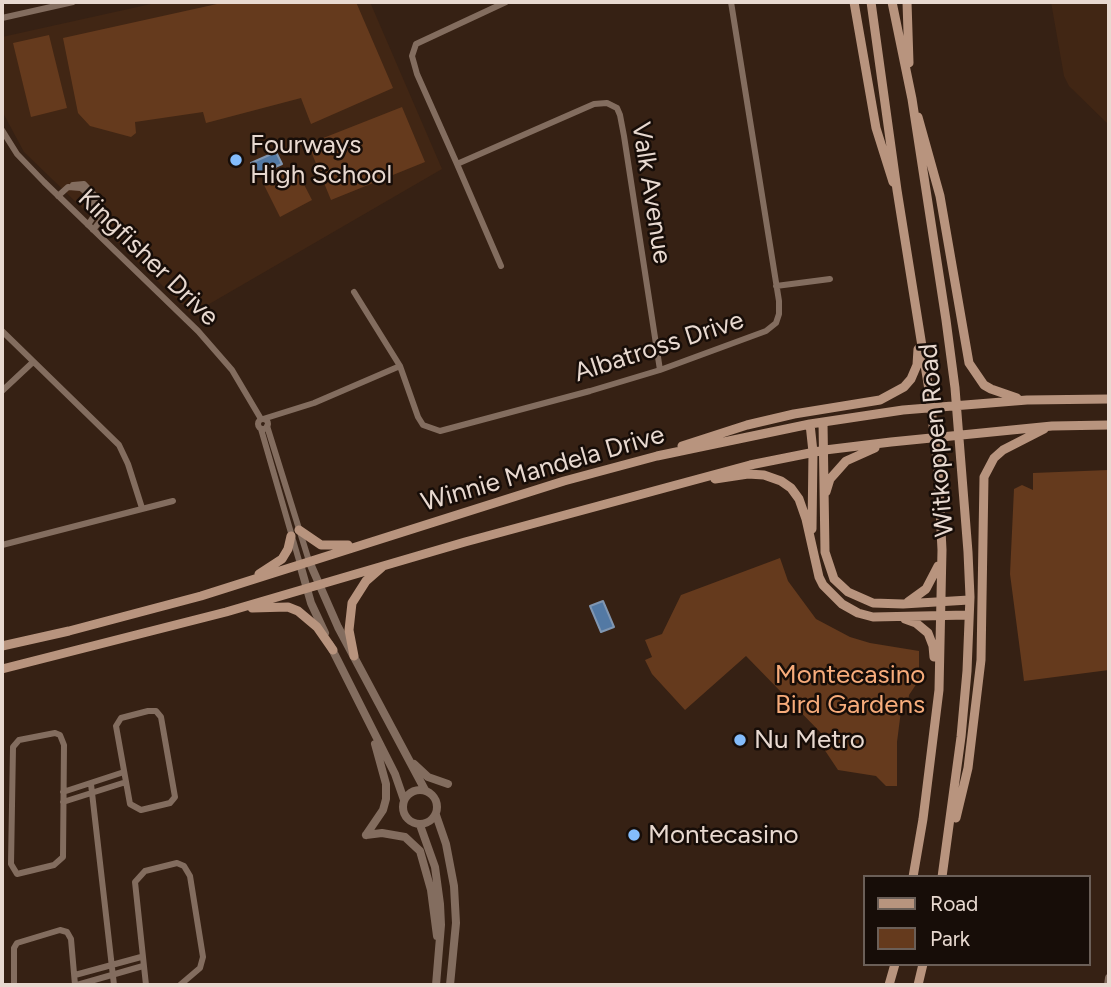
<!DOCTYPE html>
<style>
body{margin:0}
#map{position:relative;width:1111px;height:987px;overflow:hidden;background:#362114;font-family:Figtree,sans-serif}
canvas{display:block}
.frame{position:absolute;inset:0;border:4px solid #e8d9d0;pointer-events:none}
.legend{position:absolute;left:863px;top:875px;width:228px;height:91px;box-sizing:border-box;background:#170d08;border:2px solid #6b5f58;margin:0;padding:9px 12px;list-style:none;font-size:21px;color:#e8d9d0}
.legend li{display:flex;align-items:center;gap:14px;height:35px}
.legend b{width:35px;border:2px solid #6b5f58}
</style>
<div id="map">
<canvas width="1111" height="987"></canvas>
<div class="frame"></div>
<ul class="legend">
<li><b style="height:9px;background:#b8947e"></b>Road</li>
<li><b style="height:19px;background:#653a1d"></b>Park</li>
</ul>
</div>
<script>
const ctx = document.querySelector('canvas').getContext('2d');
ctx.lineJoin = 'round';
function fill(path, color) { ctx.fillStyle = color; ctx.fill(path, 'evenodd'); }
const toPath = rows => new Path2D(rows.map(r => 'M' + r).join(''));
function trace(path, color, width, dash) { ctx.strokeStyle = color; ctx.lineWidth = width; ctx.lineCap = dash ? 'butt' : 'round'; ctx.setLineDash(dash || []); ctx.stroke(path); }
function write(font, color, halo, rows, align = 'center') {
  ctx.font = font + ' Figtree,sans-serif'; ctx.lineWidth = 5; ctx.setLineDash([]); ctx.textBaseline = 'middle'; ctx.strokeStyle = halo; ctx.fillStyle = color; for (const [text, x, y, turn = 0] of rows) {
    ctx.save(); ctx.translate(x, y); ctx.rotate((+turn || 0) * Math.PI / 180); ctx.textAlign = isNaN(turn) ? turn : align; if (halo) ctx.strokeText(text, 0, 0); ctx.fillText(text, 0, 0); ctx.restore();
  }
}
fill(toPath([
 [160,2,370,2,442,169,192,314,24,152,2,111,2,37],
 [1051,2,1109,2,1109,125,1069,86,1064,76]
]), '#412614');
fill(toPath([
 [226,2,356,2,393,88,311,124,301,98,206,123,203,112,135,122,136,133,131,137,90,126,78,113,63,38],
 [49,35,67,108,31,117,13,43],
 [402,107,425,162,331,200,308,144],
 [295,167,312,200,280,217,263,183],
 [1109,470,1109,670,1024,681,1010,574,1014,489,1022,485,1033,490,1033,473],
 [780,558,788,581,816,619,850,637,870,643,919,651,919,680,909,695,908,703,902,703,897,742,897,786,886,786,876,776,838,770,818,740,822,734,746,656,685,710,652,674,645,660,652,657,645,640,662,634,681,595]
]), '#653a1d');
const water = toPath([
 [276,152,282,164,257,175,251,163,276,152],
 [603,601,614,627,601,632,590,606,603,601]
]);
fill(water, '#5379a4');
trace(water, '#8096b1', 2);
trace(toPath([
 [506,2,416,44,412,56,417,74,457,164,594,104,607,103,617,108,620,115,624,136,660,370],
 [2,18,73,2],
 [2,130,17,154,44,182,198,331,232,370,261,419],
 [457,164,501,266],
 [73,185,84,184,99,200,101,220,93,230],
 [58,196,68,187,81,188,90,196,97,211,88,225],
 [776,286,830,279],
 [354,292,400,366,418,417,423,425,440,431,590,391,660,370,766,331,776,323,779,314,779,301,731,2],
 [2,331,119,445,128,464,142,508],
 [2,391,33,362],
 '258 424a5 5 0 1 1 10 0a5 5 0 1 1-10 0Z',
 [263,419,314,403,400,366],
 [267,426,309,561],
 [261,429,300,564],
 [2,545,173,501],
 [148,711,156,711,161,717,175,797,170,803,141,810,130,804,116,726,121,718,148,711],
 [55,733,60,735,64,745,63,857,54,865,17,874,11,864,13,747,19,740,55,733],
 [91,784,114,985],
 [63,792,124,772],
 [63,802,126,782],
 [75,975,141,957],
 [14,985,14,948,17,943,60,930,67,932,71,939,75,985],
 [77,985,143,966],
 [146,985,135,882,145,871,177,863,184,866,190,876,203,957,200,968,180,985]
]), '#836d5f', 6);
trace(toPath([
 [309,561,338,627,425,790],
 [300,564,311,603,325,633],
 [330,645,395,774,404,800],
 [414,764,428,777,448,784],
 '403 807a17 17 0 1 1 34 0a17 17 0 1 1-34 0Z',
 [436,815,446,844,454,886,456,923,450,985],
 [420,825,435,867,440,904,441,925,436,985],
 [366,835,382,833,405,837,420,851,431,890,437,936],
 [366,835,383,810,386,799,386,784,375,744],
 [1108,985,1109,978]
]), '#836d5f', 8);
trace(toPath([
 [854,2,876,128,893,182],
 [871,2,897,190,929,390,938,469,942,550,939,690,923,819,913,877],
 [892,2,912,99,946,320,955,388,968,552,970,597,967,671,961,737,942,877],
 [907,2,909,63],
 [918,117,940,196,969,363,984,385,991,389,1017,398],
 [823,422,825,552,834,579,848,592,873,603,903,604,969,600],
 [810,424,813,452,812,529],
 [682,446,747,425,794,414,880,400,904,387,911,379,917,365,918,349],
 [715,479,748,474,764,475,781,481,791,488,799,499,806,519,819,577,823,585,842,604,858,613,873,617,968,615],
 [826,492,830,479,846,461,875,448],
 [299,530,321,545,348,545],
 [259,574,282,559,288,549,291,536],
 [908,602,926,589,938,566],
 [252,608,288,607,298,611,317,627,333,650],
 [905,619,916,623,928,633,933,646,934,657],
 [2,646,69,631,201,596,564,481,657,456,810,424,903,410,1027,400,1109,399],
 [354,656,349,630,352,603,366,581,382,567],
 [2,669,226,612,465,542,750,465,825,450,891,442,1052,426,1109,425],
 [956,818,968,768,981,660,984,477,994,458,1003,450,1044,429],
 [889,985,895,964],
 [918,985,923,964]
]), '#b8947e', 9);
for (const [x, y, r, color] of [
 [236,160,7,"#84bcfb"],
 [740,740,7,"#84bcfb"],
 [634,835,7,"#84bcfb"]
]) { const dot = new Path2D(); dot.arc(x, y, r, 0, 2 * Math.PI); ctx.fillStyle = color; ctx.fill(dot); trace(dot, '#170d08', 2.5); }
write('26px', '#e8d9d0', '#170d08', [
 ["Fourways",250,145],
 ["High School",250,175],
 ["Nu Metro",754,740],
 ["Montecasino",648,835]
], 'left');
write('26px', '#e8d9d0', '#170d08', [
 ["Valk Avenue",651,193,81],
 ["Kingfisher Drive",148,258,44],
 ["Albatross Drive",659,347,-18],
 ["Witkoppen Road",937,440,-95],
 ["Winnie Mandela Drive",543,469,-16]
]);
write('26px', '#f7ac7b', '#170d08', [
 ["Montecasino",850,675],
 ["Bird Gardens",850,705]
]);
</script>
